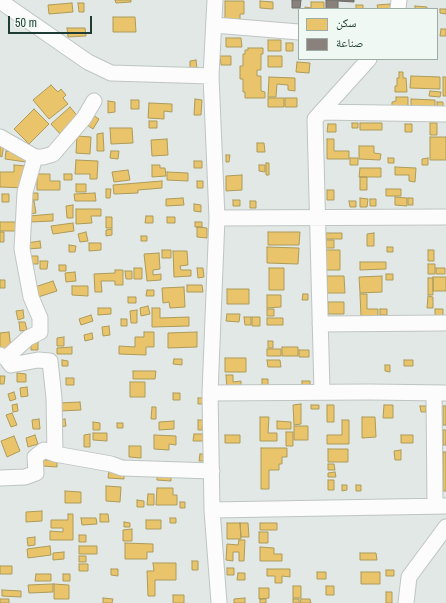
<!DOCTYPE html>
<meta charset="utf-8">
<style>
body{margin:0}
#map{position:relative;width:446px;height:603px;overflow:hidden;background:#e2e8e5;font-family:"Archivo Narrow","Noto Naskh Arabic",sans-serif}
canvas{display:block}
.legend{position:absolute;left:298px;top:8px;width:140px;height:52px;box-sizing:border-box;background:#eff8f3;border:1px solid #9cada7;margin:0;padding:5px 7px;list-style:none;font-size:12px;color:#1f3c34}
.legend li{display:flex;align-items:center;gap:8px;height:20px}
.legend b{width:20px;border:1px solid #9cada7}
.scale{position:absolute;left:8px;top:16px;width:84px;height:18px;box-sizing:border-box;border:2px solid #1f3c34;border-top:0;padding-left:5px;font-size:12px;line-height:14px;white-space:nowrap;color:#1f3c34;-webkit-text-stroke:3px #eff8f3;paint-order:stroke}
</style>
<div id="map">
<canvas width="446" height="603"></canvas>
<ul class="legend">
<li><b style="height:11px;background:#e9c46a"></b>سكن</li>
<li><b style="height:11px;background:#8a817c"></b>صناعة</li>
</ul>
<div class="scale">50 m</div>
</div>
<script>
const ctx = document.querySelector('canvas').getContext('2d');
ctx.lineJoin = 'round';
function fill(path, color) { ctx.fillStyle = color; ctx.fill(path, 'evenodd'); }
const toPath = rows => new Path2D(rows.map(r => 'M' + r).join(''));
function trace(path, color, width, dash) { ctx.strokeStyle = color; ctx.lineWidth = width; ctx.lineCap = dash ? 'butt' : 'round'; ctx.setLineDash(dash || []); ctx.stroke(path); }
const homes = toPath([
 [115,0,131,0,131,2,116,3,115,0],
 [225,1,244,1,244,14,240,14,240,21,225,20,225,1],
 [260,1,273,2,273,9,260,8,260,1],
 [311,2,324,2,324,9,305,9,305,7,311,8,311,2],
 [72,3,73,12,49,14,48,5,72,3],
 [78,3,84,3,84,12,79,12,78,3],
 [390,4,391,9,378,9,377,5,390,4],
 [356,5,363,5,363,9,356,9,356,5],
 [415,6,427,7,427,9,415,9,415,6],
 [440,9,446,9,446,14,440,13,440,9],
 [113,17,135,17,136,32,113,32,113,17],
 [67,28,85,28,86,36,68,37,67,28],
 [441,29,446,29,446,36,440,36,441,29],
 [226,38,241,38,242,47,226,47,226,38],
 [268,40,281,40,281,51,268,51,268,40],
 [286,43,293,43,293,51,286,51,286,43],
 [248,48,263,48,263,54,261,54,261,70,257,70,257,76,261,76,261,91,265,92,265,98,245,98,245,92,243,92,243,79,240,79,240,66,243,66,243,54,245,54,245,50,248,50,248,48],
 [220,56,231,56,231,65,221,65,220,56],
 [268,56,282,56,282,67,268,67,268,56],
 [196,60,197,69,190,70,190,61,196,60],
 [297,62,310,63,309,73,296,72,297,62],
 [399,72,403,72,403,78,406,78,407,92,395,92,395,86,397,86,397,78,399,78,399,72],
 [411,76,440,77,440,89,410,88,411,76],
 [269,77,295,78,295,91,288,90,288,85,277,84,276,97,268,97,269,77],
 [443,77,446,77,446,96,443,96,443,77],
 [51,85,58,92,61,89,66,95,63,98,68,104,49,119,33,100,51,85],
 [430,91,441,92,440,97,429,96,430,91],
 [396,97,408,97,408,107,392,107,392,102,396,101,396,97],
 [268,98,284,98,284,107,268,107,268,98],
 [285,98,297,98,297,107,285,107,285,98],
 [195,99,202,100,201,115,194,115,195,99],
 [411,99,435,100,435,107,411,106,411,99],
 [131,100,139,100,139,109,131,109,131,100],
 [108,101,115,102,115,112,108,113,108,101],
 [437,102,443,102,443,108,437,108,437,102],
 [149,103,172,104,172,112,164,111,164,119,148,118,149,103],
 [70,107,80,119,61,135,51,124,70,107],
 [34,109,49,124,29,144,14,129,34,109],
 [93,115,99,119,93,129,87,125,93,115],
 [149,121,157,121,157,128,149,128,149,121],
 [352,123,358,123,358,128,352,128,352,123],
 [360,123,382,123,382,130,360,130,360,123],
 [430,123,437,123,437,135,430,135,430,123],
 [328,124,336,124,336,132,327,132,328,124],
 [405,124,412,124,412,132,405,132,405,124],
 [110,128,132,128,133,143,111,144,110,128],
 [103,133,104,151,97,151,97,134,103,133],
 [77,136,91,137,90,154,76,153,77,136],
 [430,137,446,137,446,160,430,160,430,137],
 [167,139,168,155,152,156,151,140,167,139],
 [327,139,334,139,334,151,349,151,349,159,327,159,327,139],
 [0,143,4,144,2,157,0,156,0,143],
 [257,143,264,143,265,152,257,152,257,143],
 [359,146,374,146,374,153,381,154,380,160,359,159,359,146],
 [6,151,27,154,26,162,5,159,6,151],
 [111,151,119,151,118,159,110,158,111,151],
 [226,155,230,155,229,162,226,162,226,155],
 [350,158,358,158,358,165,350,165,350,158],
 [388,158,394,158,394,163,388,163,388,158],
 [428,158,428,165,422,165,422,159,428,158],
 [76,160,98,161,97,179,90,179,90,174,75,174,76,160],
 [194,161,202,161,202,168,194,168,194,161],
 [266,163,269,163,269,175,266,175,266,163],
 [14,165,27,166,27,188,0,187,0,172,14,172,14,165],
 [152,165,160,165,160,168,165,168,166,176,152,177,152,165],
 [259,165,265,165,265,172,259,171,259,165],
 [395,167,416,168,415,182,409,181,409,175,395,175,395,167],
 [360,168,381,168,381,177,359,177,360,168],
 [128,170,130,180,114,182,112,172,128,170],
 [167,172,188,173,188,181,167,180,167,172],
 [37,174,50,174,50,181,60,181,60,190,37,190,37,174],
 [64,174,72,174,72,180,64,180,64,174],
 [242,175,242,190,226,191,226,176,242,175],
 [360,177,367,177,367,190,360,190,360,177],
 [162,181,162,188,138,190,138,193,114,194,113,185,162,181],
 [197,181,203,181,203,188,197,188,197,181],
 [76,184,86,184,86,192,76,192,76,184],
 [106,189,111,189,110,198,106,198,106,189],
 [386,189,401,189,401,196,386,196,386,189],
 [327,190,334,190,334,200,327,200,327,190],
 [29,193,38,193,38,200,29,200,29,193],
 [95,193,96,201,75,201,74,194,95,193],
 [2,194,9,194,9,202,2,202,2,194],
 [395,197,407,198,407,206,395,205,395,197],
 [183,198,184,205,166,206,166,199,183,198],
 [360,198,368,199,367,207,360,207,360,198],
 [408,198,413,198,413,205,408,205,408,198],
 [370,199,376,199,376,206,370,206,370,199],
 [233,200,240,200,240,206,233,206,233,200],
 [34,201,36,213,30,214,28,202,34,201],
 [250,201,256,201,256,208,250,208,250,201],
 [349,201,356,201,356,207,350,207,349,201],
 [194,204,201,205,201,212,194,211,194,204],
 [73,205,73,218,67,218,66,206,73,205],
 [76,209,101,209,101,216,91,216,92,223,76,224,76,209],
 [53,214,53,221,30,222,29,216,53,214],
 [146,216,153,216,153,223,145,223,146,216],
 [106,217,112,217,112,228,106,228,106,217],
 [167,217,175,217,175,223,167,223,167,217],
 [0,222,19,222,19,231,0,231,0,222],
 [195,222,202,222,202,227,195,227,195,222],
 [73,223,74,231,53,234,51,226,73,223],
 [197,227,207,228,207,238,197,237,197,227],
 [112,229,112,235,106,236,106,230,112,229],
 [0,232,4,232,4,242,0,242,0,232],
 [86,232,88,241,80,242,78,234,86,232],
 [268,232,300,232,299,245,268,245,268,232],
 [326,233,342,233,342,239,326,239,326,233],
 [374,233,374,246,367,246,367,234,374,233],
 [141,236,147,236,147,241,141,241,141,236],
 [326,240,334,240,334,248,326,248,326,240],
 [40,241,41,248,27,249,27,243,40,241],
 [89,243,101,243,101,250,89,251,89,243],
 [69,245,76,246,75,252,69,252,69,245],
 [267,247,299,248,298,264,267,263,267,247],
 [387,247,393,247,393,252,387,252,387,247],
 [162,250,171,250,171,258,162,258,162,250],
 [326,250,340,250,340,270,326,270,326,250],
 [428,250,434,250,434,261,428,261,428,250],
 [173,251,187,251,188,265,180,266,181,270,191,270,191,276,174,277,173,251],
 [159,253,160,269,153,270,153,275,161,274,161,280,147,281,144,254,159,253],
 [30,256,38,256,38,264,30,264,30,256],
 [40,261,48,261,47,269,40,269,40,261],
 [360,262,386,262,386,269,360,270,360,262],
 [428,264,435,264,435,274,428,274,428,264],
 [59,265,66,265,66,271,59,271,59,265],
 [134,268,142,268,142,279,134,279,134,268],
 [197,268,203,268,204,277,198,278,197,268],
 [269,268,284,268,284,290,269,290,269,268],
 [436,268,445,268,445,274,436,274,436,268],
 [115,270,123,270,123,285,115,285,115,281,101,281,102,292,95,292,94,274,115,273,115,270],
 [125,271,132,271,132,279,126,279,125,271],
 [75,272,76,281,66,282,65,273,75,272],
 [386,274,393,274,393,280,386,280,386,274],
 [327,276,344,276,345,293,327,293,327,276],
 [382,276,382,292,360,293,359,277,382,276],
 [433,277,446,277,446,291,433,291,433,277],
 [428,278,433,278,433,295,428,295,428,278],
 [0,280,5,280,5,288,0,288,0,280],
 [53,281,57,291,35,298,32,288,53,281],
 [187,285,202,285,203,292,187,292,187,285],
 [72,286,88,286,88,296,72,295,72,286],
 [184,287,185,307,170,308,169,302,163,303,162,288,184,287],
 [227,289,249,289,249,304,227,304,227,289],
 [147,290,154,290,154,296,146,296,147,290],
 [303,294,308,294,308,300,302,300,303,294],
 [360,294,367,294,367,309,378,309,378,316,361,316,360,294],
 [267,295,281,295,281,307,267,308,267,295],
 [428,296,433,297,433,308,427,308,428,296],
 [128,297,136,297,136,303,128,303,128,297],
 [328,302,344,302,344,314,328,314,328,302],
 [148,306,150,314,141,316,140,308,148,306],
 [98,308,111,308,111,314,98,315,98,308],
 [152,308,160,308,160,318,189,317,189,326,152,327,152,308],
 [267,309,274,309,274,316,267,316,267,309],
 [380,309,387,309,387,315,380,315,380,309],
 [435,309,443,309,443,316,435,316,435,309],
 [23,310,24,318,18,320,16,311,23,310],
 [137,310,137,323,131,323,130,311,137,310],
 [227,314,240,314,239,322,226,321,227,314],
 [91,315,93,321,81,325,79,319,91,315],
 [244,317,251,317,251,325,245,325,244,317],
 [252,317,260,317,260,326,252,326,252,317],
 [267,318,283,318,283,325,267,325,267,318],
 [121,319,127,319,127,326,121,326,121,319],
 [19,322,25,322,27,330,20,331,19,322],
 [109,326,110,335,103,336,102,327,109,326],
 [9,332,11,349,0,350,0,333,9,332],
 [144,332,154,332,154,347,146,347,146,355,119,354,119,346,135,347,135,337,144,337,144,332],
 [197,332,197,347,168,348,168,333,197,332],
 [92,333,93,339,85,341,84,335,92,333],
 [64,337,64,346,57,346,57,338,64,337],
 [31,340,38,341,38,350,31,350,31,340],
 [268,341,273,341,273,348,268,348,268,341],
 [72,347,72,354,57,354,57,348,72,347],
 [282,347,298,347,298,356,282,356,282,347],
 [267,349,281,349,281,356,267,356,267,349],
 [299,350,309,350,309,357,299,357,299,350],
 [225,358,246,358,246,372,225,372,225,358],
 [174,359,182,359,182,365,173,364,174,359],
 [62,360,68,361,68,366,62,366,62,360],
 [267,360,280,360,281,367,268,367,267,360],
 [404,360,413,360,413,366,404,366,404,360],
 [385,365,390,365,390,372,385,371,385,365],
 [133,371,156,371,155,379,133,379,133,371],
 [17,373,26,374,26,382,17,382,17,373],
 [226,375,233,375,233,382,241,381,241,390,227,391,226,375],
 [0,376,5,376,4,384,0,384,0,376],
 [66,378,74,378,74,385,66,385,66,378],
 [262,379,268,379,268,390,262,390,262,379],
 [302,381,310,381,310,388,302,389,302,381],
 [130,382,145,382,145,397,130,397,130,382],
 [27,387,28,396,21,397,20,388,27,387],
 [14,392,16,399,10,401,8,394,14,392],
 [173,393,180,393,180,400,173,400,173,393],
 [198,398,204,398,204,404,198,404,198,398],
 [80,402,81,410,60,411,59,403,80,402],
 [17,404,18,411,13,412,12,405,17,404],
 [301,404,301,424,294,425,293,405,301,404],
 [311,405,319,405,319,409,311,409,311,405],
 [327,405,334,405,334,422,327,422,327,405],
 [384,405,393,405,393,418,383,418,384,405],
 [420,406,426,406,426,412,421,412,420,406],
 [443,406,446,406,446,425,443,425,443,406],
 [152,407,156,407,156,419,151,419,152,407],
 [12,413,17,425,11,427,6,415,12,413],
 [260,417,269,417,268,433,277,433,277,441,260,441,260,417],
 [362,417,375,417,376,437,362,438,362,417],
 [39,419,40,429,33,429,32,420,39,419],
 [65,419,66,426,59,427,58,420,65,419],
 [198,420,203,420,202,430,198,430,198,420],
 [342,420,349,420,349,444,327,444,327,435,342,435,342,420],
 [174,421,174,429,159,430,159,422,174,421],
 [277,421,291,422,291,429,277,429,277,421],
 [93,422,100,423,100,430,93,430,93,422],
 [117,423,123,423,123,428,117,428,117,423],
 [294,426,308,426,308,440,294,440,294,426],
 [443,430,446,430,446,445,443,445,443,430],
 [286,432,293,432,293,446,286,446,286,432],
 [93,433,107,433,107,441,93,440,93,433],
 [90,434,90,447,84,447,84,435,90,434],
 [194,434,203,434,203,441,193,441,194,434],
 [35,435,38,444,28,447,26,438,35,435],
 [154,435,176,436,176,445,169,444,169,450,154,449,154,435],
 [225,435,240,435,240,443,225,443,225,435],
 [401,435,413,435,413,443,401,443,401,435],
 [14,436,20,451,7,457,1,441,14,436],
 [129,446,141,446,141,458,129,457,129,446],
 [261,448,287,448,287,457,282,457,282,464,279,464,279,470,269,470,269,489,261,489,261,448],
 [328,449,348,449,348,462,328,462,328,449],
 [401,450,401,460,395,460,394,451,401,450],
 [443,452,446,452,446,491,443,491,443,452],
 [200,454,206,454,206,461,199,461,200,454],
 [43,460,57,460,57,467,43,466,43,460],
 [328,464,334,464,335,470,328,470,328,464],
 [109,471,124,471,124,479,108,478,109,471],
 [157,472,171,473,171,481,157,480,157,472],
 [335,472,336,477,328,477,328,473,335,472],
 [328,480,334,480,334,490,328,490,328,480],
 [342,485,347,485,347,490,342,491,342,485],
 [356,485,361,485,361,491,356,491,356,485],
 [106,486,121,487,120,502,106,501,106,486],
 [157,488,173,488,173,495,177,495,177,505,156,505,157,488],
 [65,491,81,492,81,503,65,503,65,491],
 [148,494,154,494,154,505,147,505,148,494],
 [137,500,144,501,144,507,137,507,137,500],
 [180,502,185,502,185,508,180,508,180,502],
 [42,511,42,521,26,522,26,512,42,511],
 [68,514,73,514,73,540,50,540,50,531,63,532,63,528,51,528,51,520,68,520,68,514],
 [100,514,108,514,109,522,100,522,100,514],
 [81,518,96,518,97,524,82,525,81,518],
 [170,518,176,518,176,523,170,523,170,518],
 [146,520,161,520,161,529,146,529,146,520],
 [124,522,130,523,130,527,124,527,124,522],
 [227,523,240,523,241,539,227,539,227,523],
 [240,523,248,523,249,537,241,537,240,523],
 [260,523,277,523,277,530,260,530,260,523],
 [132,529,132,541,123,541,123,530,132,529],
 [259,532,268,532,268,543,259,543,259,532],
 [79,535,86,535,86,542,79,542,79,535],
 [35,537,35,545,28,546,27,538,35,537],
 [239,540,245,540,244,561,239,561,239,552,233,552,233,561,226,560,227,544,238,545,239,540],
 [125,543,153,544,153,552,147,552,147,559,125,559,125,543],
 [50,546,51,555,28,558,27,549,50,546],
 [79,546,97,546,97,554,79,554,79,546],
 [260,547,274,548,274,554,282,554,282,561,260,561,260,547],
 [64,552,64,559,53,560,53,553,64,552],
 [360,553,376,553,377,560,360,560,360,553],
 [79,556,86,556,86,562,79,562,79,556],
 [192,561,198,561,198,570,192,570,192,561],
 [153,563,176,563,176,580,155,580,155,596,148,596,147,571,154,571,153,563],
 [79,564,88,564,88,571,79,571,79,564],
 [0,566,12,566,12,574,0,574,0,566],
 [227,568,234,568,234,575,227,575,227,568],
 [111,569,118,569,118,576,111,575,111,569],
 [267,569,290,569,290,577,282,576,282,583,275,583,275,576,267,576,267,569],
 [386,570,394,570,394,576,386,576,386,570],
 [317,572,326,572,326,579,317,579,317,572],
 [361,572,380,572,380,584,361,584,361,572],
 [238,573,245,573,245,580,237,580,238,573],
 [36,574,51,574,51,581,35,581,36,574],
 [63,574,70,574,70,581,63,581,63,574],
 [53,584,53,592,29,593,28,585,53,584],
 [54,584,69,585,69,599,54,599,54,584],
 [293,586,301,586,301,598,293,598,293,586],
 [326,586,334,586,334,595,326,595,326,586],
 [259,588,269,588,269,598,259,599,259,588],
 [2,590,21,591,21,597,2,596,2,590],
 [386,592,392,592,392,603,386,603,386,592],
 [173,595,184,595,184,603,173,603,173,595],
 [103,598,113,599,112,603,103,603,103,598],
 [245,598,245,603,234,603,234,599,245,598],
 [0,599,9,599,9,603,0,603,0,599],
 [260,599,266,599,266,603,260,603,260,599],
 [293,599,299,599,299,603,293,603,293,599],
 [301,599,310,599,311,603,300,603,301,599]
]);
fill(homes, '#e9c46a');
trace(homes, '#ac9b5a', 1);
const industry = toPath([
 [292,0,301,0,300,8,292,8,292,0],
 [326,0,354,0,354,2,338,1,338,9,326,9,326,0]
]);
fill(industry, '#8a817c');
trace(industry, '#6a6c66', 1);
const minor = toPath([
 [215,0,211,76,217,218,210,393,212,510,219,603],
 [0,1,88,62,111,73,211,76],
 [398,9,399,0],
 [214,25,299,32],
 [321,112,446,114],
 [0,137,35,157],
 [217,218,446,217],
 [320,324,446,323],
 [0,355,6,358,11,365,38,360,50,361,54,398,55,454],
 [6,358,28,338,40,332,40,318,31,297,22,249,25,192,35,157,43,157,53,154,84,118,94,101],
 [322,392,315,119,369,59],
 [210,393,369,392,446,393],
 [434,393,435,506],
 [0,478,25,477,36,473,35,457,44,450,55,454,111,464,122,468,212,471],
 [212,510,446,506],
 [406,603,409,577,446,527]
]);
trace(minor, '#bfc5c2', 17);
trace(minor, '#fbfcfb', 15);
</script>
